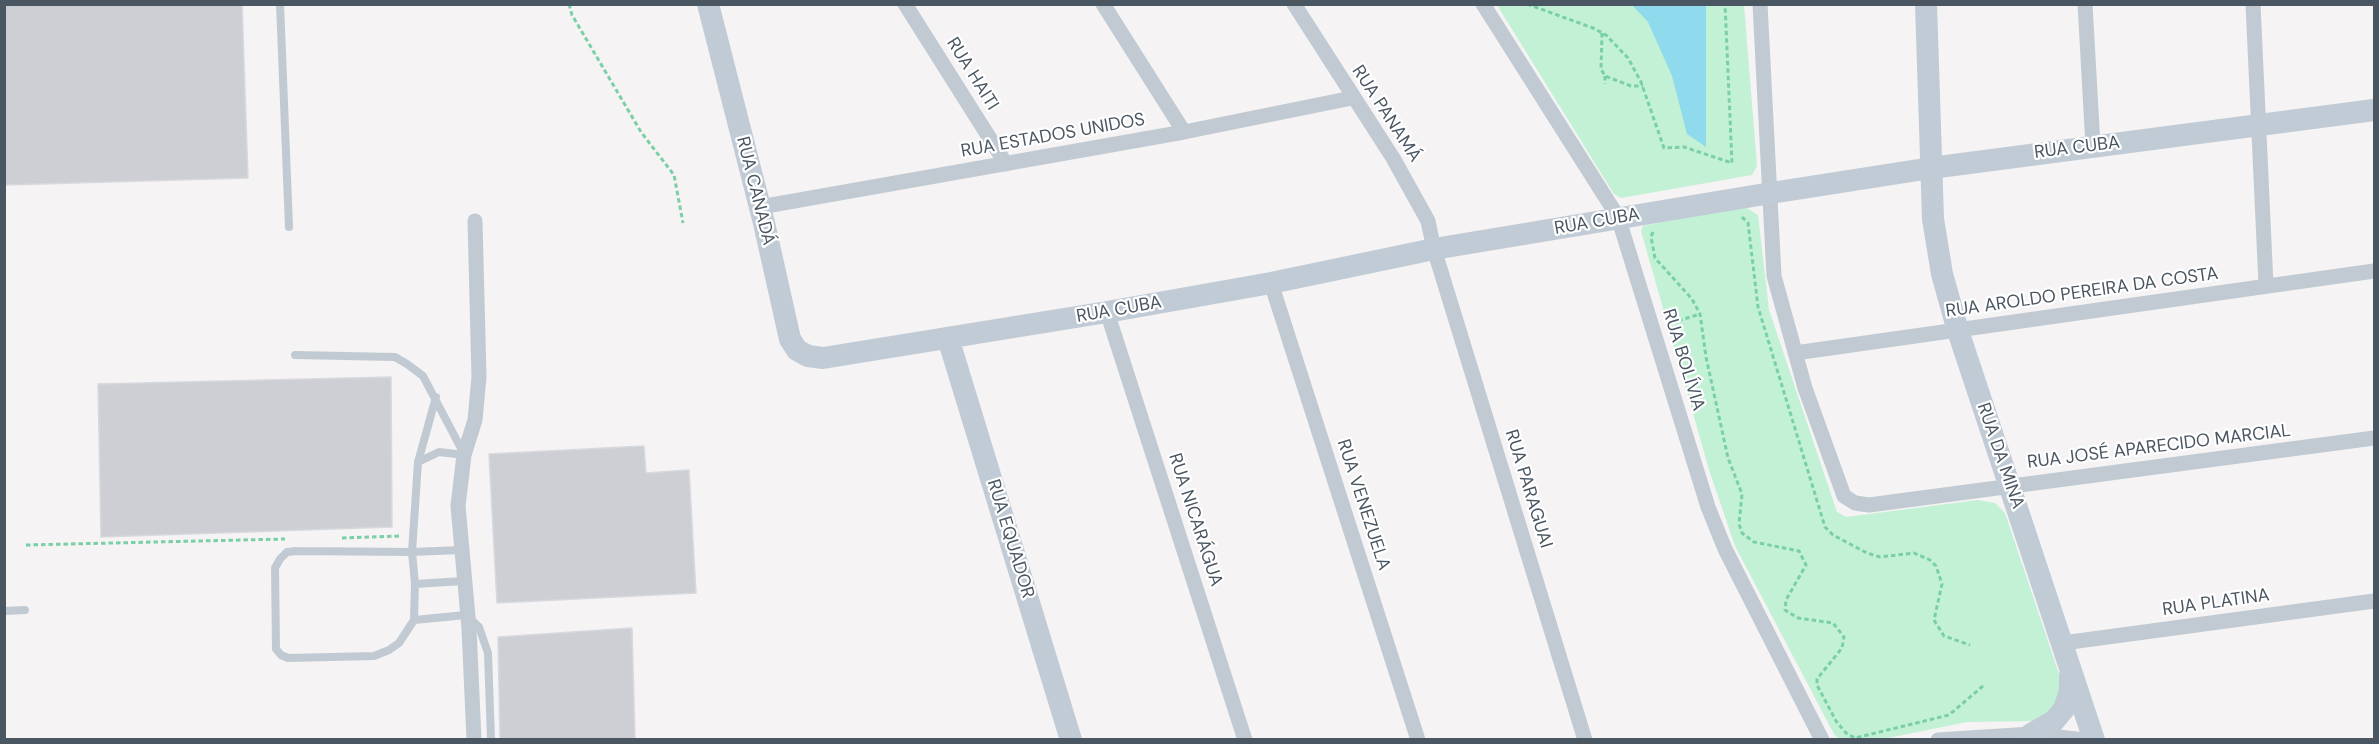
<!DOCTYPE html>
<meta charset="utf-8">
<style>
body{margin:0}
#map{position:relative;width:2379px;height:744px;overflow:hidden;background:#f5f3f3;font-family:"DM Sans",sans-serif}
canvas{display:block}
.frame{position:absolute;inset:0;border:6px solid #4a5661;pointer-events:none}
</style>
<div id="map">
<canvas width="2379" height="744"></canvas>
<div class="frame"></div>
</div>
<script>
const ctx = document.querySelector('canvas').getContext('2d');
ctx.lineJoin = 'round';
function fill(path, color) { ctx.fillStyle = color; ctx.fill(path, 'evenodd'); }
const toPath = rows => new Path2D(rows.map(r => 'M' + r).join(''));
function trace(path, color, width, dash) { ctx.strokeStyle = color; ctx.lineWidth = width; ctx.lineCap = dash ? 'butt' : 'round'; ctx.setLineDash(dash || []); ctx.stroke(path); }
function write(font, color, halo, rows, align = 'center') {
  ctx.font = font + ' "DM Sans",sans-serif'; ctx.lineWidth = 4.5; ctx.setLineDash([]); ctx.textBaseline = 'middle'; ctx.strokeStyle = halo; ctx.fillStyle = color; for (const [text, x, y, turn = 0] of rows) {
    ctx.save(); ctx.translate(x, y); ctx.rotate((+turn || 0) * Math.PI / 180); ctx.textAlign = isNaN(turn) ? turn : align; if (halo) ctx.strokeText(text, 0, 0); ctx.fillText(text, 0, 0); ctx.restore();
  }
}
fill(toPath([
 [1497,5,1744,5,1757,166,1752,175,1621,198,1614,194],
 [1744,206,1758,215,1769,310,1837,512,1846,517,1978,500,1995,503,2005,513,2062,683,2062,697,2039,721,1967,722,1883,739,1839,739,1834,734,1735,546,1710,473,1641,231,1643,226]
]), '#c3f1d5');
fill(toPath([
 [1632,5,1706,5,1706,147,1687,134,1672,76,1648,22]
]), '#90daee');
const building = toPath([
 [4,4,242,4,248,178,4,185,4,4],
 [391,377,392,527,101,537,98,384,391,377],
 [644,446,646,473,689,470,696,593,497,603,489,454,644,446],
 [632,628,635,740,500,740,498,637,632,628]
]);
fill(building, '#cdcfd5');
trace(building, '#d7d9de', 1.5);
trace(toPath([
 [569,4,572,15,641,132,674,175,683,223],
 [1527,4,1593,28,1606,35,1628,58,1641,82,1664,148,1684,147,1732,163,1725,4],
 [1602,33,1601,69,1605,76,1631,86,1643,86],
 [1605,76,1605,84],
 [1742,217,1748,223,1758,307,1825,527,1833,535,1867,553,1880,557,1914,553,1930,560,1936,566,1942,584,1934,620,1944,636,1970,645],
 [1653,232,1651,237,1655,258,1692,299,1700,314,1706,357,1728,458,1742,494,1739,524,1742,533,1754,542,1799,551,1806,565,1786,600,1785,610,1798,618,1833,623,1844,637,1842,648,1817,679,1817,685,1836,721,1846,733,1855,738,1949,715,1983,686],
 [1671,323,1700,314],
 [342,538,402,536],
 [26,545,285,539]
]), '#7ad0a6', 3, [4.5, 3]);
trace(toPath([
 [280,4,289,227],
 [295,355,395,357,407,364,423,376,464,454],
 [436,397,418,462,412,552,461,550],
 [418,462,439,452,464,455],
 [296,551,412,552,415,584,414,620,399,643,389,650,374,656,288,658,281,655,276,649,275,568,280,559,287,552,296,551],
 [415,584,463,581],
 [4,611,25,610],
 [414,620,466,615,479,627,488,653,491,740]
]), '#c1cad2', 8);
trace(toPath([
 [905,4,1006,164],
 [1103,4,1184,132],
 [1294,4,1393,158,1428,221,1434,249,1585,740],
 [1483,4,1618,217,1708,507,1725,549,1822,740],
 [1760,4,1774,276,1805,388,1844,496,1855,503,1869,505,2374,438],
 [2085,4,2093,146],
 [2253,4,2266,285],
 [760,207,1184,132,1352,98],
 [1271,283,1418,740],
 [1107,312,1245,740],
 [1795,353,2374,271],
 [2063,643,2374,601],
 [474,740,469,628,458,506,464,455,475,420,479,377,475,221],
 [1938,740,2031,734,2085,740]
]), '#c1cad2', 15);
trace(toPath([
 [708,4,764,223,790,339,797,350,808,356,823,358,1107,312,1271,283,1434,249,1771,193,1931,168,2374,110],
 [1926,4,1933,219,1942,274,1958,331,2094,740],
 [948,338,1071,740],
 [2031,734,2054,721,2064,709,2070,691,2070,675]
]), '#c1cbd6', 22);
write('18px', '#4a5661', '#fff', [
 ["RUA HAITI",972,74,58],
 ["RUA PANAMÁ",1386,114,57],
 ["RUA ESTADOS UNIDOS",1053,136,-10],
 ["RUA CUBA",2077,148,-7],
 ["RUA CANADÁ",755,191,76],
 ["RUA CUBA",1597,222,-10],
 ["RUA AROLDO PEREIRA DA COSTA",2082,293,-8],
 ["RUA CUBA",1119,310,-10],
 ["RUA BOLÍVIA",1683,360,73],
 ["RUA JOSÉ APARECIDO MARCIAL",2159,447,-7],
 ["RUA DA MINA",2000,456,71],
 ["RUA PARAGUAI",1528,489,73],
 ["RUA VENEZUELA",1363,505,72],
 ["RUA NICARÁGUA",1195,520,72],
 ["RUA EQUADOR",1010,539,73],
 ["RUA PLATINA",2216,603,-8]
]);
</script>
